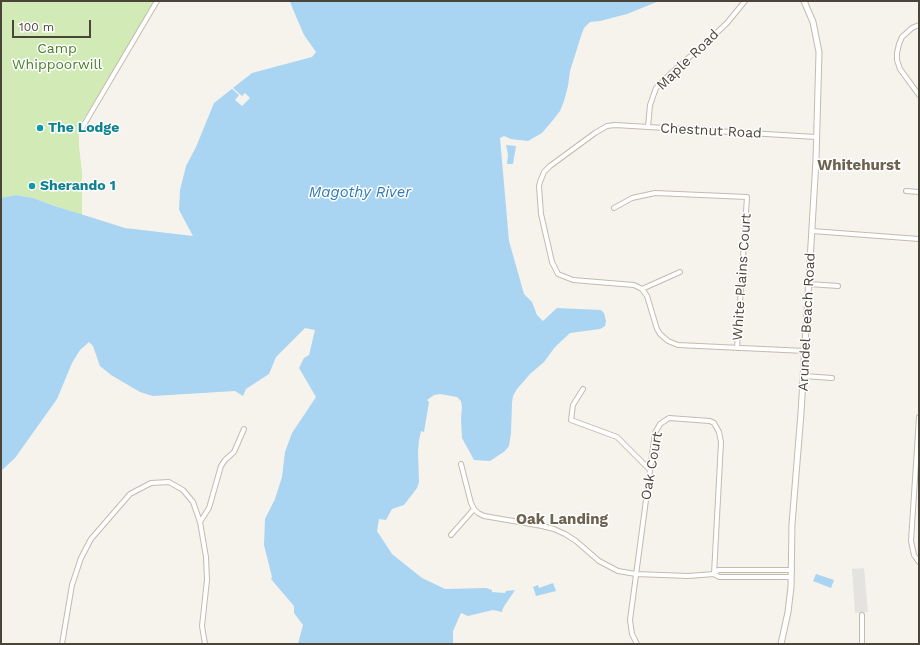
<!DOCTYPE html>
<style>
body{margin:0}
#map{position:relative;width:920px;height:645px;overflow:hidden;background:#f6f3ec;font-family:"Work Sans",sans-serif}
canvas{display:block}
.frame{position:absolute;inset:0;border:2px solid #4b4439;pointer-events:none}
.scale{position:absolute;left:12px;top:20px;width:79px;height:18px;box-sizing:border-box;border:2px solid #4b4439;border-top:0;padding-left:5px;font-size:12px;line-height:14px;white-space:nowrap;color:#4b4439;-webkit-text-stroke:3px #fff;paint-order:stroke}
</style>
<div id="map">
<canvas width="920" height="645"></canvas>
<div class="frame"></div>
<div class="scale">100 m</div>
</div>
<script>
const ctx = document.querySelector('canvas').getContext('2d');
ctx.lineJoin = 'round';
function fill(path, color) { ctx.fillStyle = color; ctx.fill(path, 'evenodd'); }
const toPath = rows => new Path2D(rows.map(r => 'M' + r).join(''));
function trace(path, color, width, dash) { ctx.strokeStyle = color; ctx.lineWidth = width; ctx.lineCap = dash ? 'butt' : 'round'; ctx.setLineDash(dash || []); ctx.stroke(path); }
function write(font, color, halo, rows, align = 'center') {
  ctx.font = font + ' "Work Sans",sans-serif'; ctx.lineWidth = 3; ctx.setLineDash([]); ctx.textBaseline = 'middle'; ctx.strokeStyle = halo; ctx.fillStyle = color; for (const [text, x, y, turn = 0] of rows) {
    ctx.save(); ctx.translate(x, y); ctx.rotate((+turn || 0) * Math.PI / 180); ctx.textAlign = isNaN(turn) ? turn : align; if (halo) ctx.strokeText(text, 0, 0); ctx.fillText(text, 0, 0); ctx.restore();
  }
}
fill(toPath([
 [1,1,155,1,101,92,82,121,79,129,79,146,82,172,82,215,33,198,16,195,1,199]
]), '#d2eab5');
fill(toPath([
 [864,568,868,612,855,613,852,569]
]), '#e5e3e0');
fill(toPath([
 [290,1,659,1,627,14,600,21,590,22,584,28,581,36,570,71,568,86,564,101,560,111,553,120,542,133,528,141,511,139,504,136,500,138,509,241,524,294,532,302,537,315,543,321,557,308,601,310,604,313,606,321,605,326,600,329,570,333,555,347,544,362,530,374,517,389,513,396,512,403,511,433,509,446,505,451,490,461,474,460,462,438,461,419,462,407,461,401,457,397,440,394,434,395,427,400,429,402,424,432,421,431,419,440,418,452,419,482,417,488,404,505,392,509,386,520,379,519,377,531,392,554,422,578,445,589,486,588,492,590,492,592,505,593,506,591,515,590,503,608,502,612,493,610,468,616,461,613,453,631,453,644,298,644,303,625,294,613,294,606,271,579,272,577,264,545,265,519,275,499,282,477,285,452,292,433,316,397,299,368,304,358,309,355,315,330,305,328,276,357,269,374,246,389,243,396,235,391,153,396,140,392,111,375,100,366,93,346,89,342,80,350,72,363,57,399,15,458,1,471,1,198,16,195,33,198,55,206,125,228,193,236,179,210,180,190,186,166,196,147,214,103,252,73,312,57,316,52,304,35,292,7],
 [506,145,516,146,513,164,507,164,508,154],
 [816,574,834,580,831,588,813,581],
 [553,583,556,591,536,596,533,587,538,585,539,588]
]), '#a9d4f2');
fill(toPath([
 [232,87,242,96,245,93,250,98,242,106,235,100,239,95,231,88]
]), '#f6f3ec');
const minor = toPath([
 [919,25,912,28,902,37,899,44,897,53,897,60,900,69,919,95],
 [648,127,650,105,656,88,669,75,709,40,727,23,745,1],
 [82,128,157,1],
 [906,191,919,192],
 [614,208,632,198,655,193,747,197,737,348],
 [812,231,919,239],
 [809,284,838,286],
 [642,289,680,272],
 [805,351,678,345,668,341,660,334,657,329,647,296,642,289,634,285,573,280,558,274,552,262,541,214,539,186,540,182,544,172,550,166,595,133,607,126,615,125,816,137],
 [804,376,832,378],
 [583,389,573,405,571,420,617,437,650,470],
 [919,417,911,541,914,555,919,562],
 [461,464,471,503,474,509,478,513,484,516,542,526,554,529,565,534,576,541,599,561,618,571,636,574,688,576,714,574,718,570,792,570],
 [200,522,209,508,221,466,225,460,234,452,244,429],
 [451,535,474,509],
 [714,574,719,577,791,577],
 [62,644,72,585,81,558,91,539,130,494,151,483,169,482,183,490,193,502,200,522,206,557,207,580,202,626,205,644],
 [637,644,632,634,630,620,650,470,655,433,660,424,669,418,710,421,714,423,719,432,721,442,714,574],
 [862,644,862,615]
]);
const tertiary = toPath([
 [781,644,788,612,791,587,792,524,801,413,816,160,819,52,813,22,804,1]
]);
trace(minor, '#c2bbae', 6);
trace(tertiary, '#c2bbae', 7);
trace(minor, '#fff', 4);
trace(tertiary, '#fff', 5);
for (const [x, y, r, color] of [
 [40,128,4,"#0f9aa8"],
 [32,186,4,"#0f9aa8"]
]) { const dot = new Path2D(); dot.arc(x, y, r, 0, 2 * Math.PI); ctx.fillStyle = color; ctx.fill(dot); trace(dot, '#fff', 1.5); }
write('14px', '#4a7f2a', '#fff', [
 ["Camp",57,49],
 ["Whippoorwill",57,65]
]);
write('14px', '#4b4439', '#fff', [
 ["Maple Road",688,60,-44],
 ["Chestnut Road",711,131,3],
 ["White Plains Court",742,277,-86],
 ["Arundel Beach Road",807,322,-87],
 ["Oak Court",652,466,-80]
]);
write('bold 14px', '#0d838f', '#fff', [
 ["The Lodge",48,128],
 ["Sherando 1",40,186]
], 'left');
write('bold 15px', '#6e6250', '#fff', [
 ["Whitehurst",859,166],
 ["Oak Landing",562,520]
]);
write('italic 15px', '#2e7ab2', '#fff', [
 ["Magothy River",360,193]
]);
</script>
